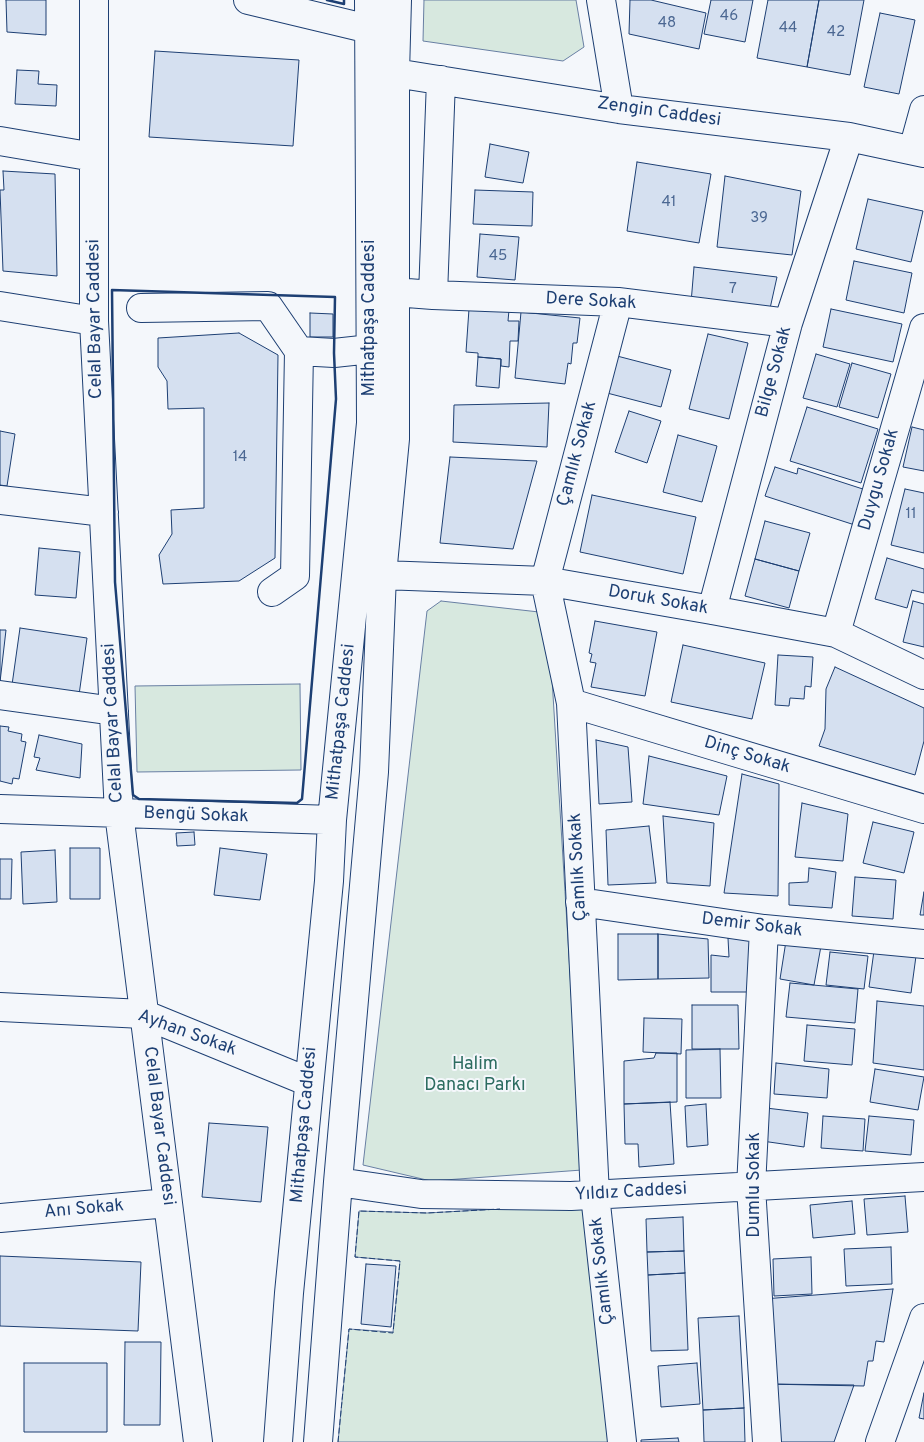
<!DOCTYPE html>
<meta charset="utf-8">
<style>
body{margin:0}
canvas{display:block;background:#f4f7fb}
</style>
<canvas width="924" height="1442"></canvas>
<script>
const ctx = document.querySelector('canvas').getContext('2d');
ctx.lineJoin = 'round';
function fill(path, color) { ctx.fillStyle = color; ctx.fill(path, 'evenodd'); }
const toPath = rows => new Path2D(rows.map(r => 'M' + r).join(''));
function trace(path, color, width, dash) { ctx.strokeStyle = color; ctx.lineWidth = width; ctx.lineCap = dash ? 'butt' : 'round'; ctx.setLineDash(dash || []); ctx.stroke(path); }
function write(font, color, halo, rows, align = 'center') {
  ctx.font = font + ' Overpass,sans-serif'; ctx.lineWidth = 4; ctx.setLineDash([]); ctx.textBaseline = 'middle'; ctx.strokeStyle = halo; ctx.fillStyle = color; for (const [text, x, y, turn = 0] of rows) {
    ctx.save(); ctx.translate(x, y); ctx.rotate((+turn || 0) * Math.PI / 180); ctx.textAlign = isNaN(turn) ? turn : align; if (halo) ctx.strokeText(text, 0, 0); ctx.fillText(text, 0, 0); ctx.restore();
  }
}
const green = toPath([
 [424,0,576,0,584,47,563,61,423,41,424,0],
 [441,601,548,613,582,1170,431,1181,363,1165,427,611,441,601],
 [300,684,301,770,137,772,135,686,300,684],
 [588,1204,611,1442,338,1442,349,1329,393,1332,400,1261,355,1257,359,1211,427,1213,588,1204]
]);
fill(green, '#d7e8df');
trace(green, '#687fa3', 1);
const building = toPath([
 [6,0,46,0,46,35,7,32,6,0],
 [630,0,651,0,706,13,699,49,629,34,630,0],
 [711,0,753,0,745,42,704,34,711,0],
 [768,0,819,0,807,67,757,58,768,0],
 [819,0,864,0,850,75,807,67,819,0],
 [880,13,915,20,899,94,864,87,880,13],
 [155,51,299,60,293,146,149,137,155,51],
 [17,70,39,71,38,84,57,85,56,106,15,104,17,70],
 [490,144,529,152,523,183,485,177,490,144],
 [637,162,711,174,699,243,627,231,637,162],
 [3,171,55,174,57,276,3,271,0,190,4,190,3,171],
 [725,176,801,191,792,255,717,247,725,176],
 [475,190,533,192,532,226,473,224,475,190],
 [868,199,923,211,911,262,856,249,868,199],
 [480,234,519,237,515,280,477,277,480,234],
 [854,261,912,273,904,313,846,300,854,261],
 [694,267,777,277,769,313,691,303,694,267],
 [469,309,509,310,508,321,519,321,518,341,510,341,509,367,501,366,501,359,478,357,478,353,466,352,469,309],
 [831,309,902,324,893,362,823,347,831,309],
 [521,312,580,318,577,343,573,343,571,364,568,363,565,384,515,378,521,312],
 [310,313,333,314,333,337,310,337,310,313],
 [239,333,278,355,275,558,239,581,163,584,159,555,172,534,171,510,204,508,204,408,168,409,167,381,158,367,158,338,239,333],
 [708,334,748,343,729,419,689,409,708,334],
 [816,354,850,364,837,407,803,398,816,354],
 [617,356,671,370,661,407,607,393,617,356],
 [478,357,501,359,499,388,476,386,478,357],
 [852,363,891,374,878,418,839,407,852,363],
 [549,403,547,447,453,442,454,405,549,403],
 [807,407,878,429,861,483,790,461,807,407],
 [629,411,661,421,647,463,615,452,629,411],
 [912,427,924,430,924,471,903,467,912,427],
 [0,431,15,434,7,486,0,485,0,431],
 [678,435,717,446,702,502,663,492,678,435],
 [450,457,537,461,513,549,440,543,450,457],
 [775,467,797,474,798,468,872,492,861,527,765,496,775,467],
 [905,489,924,493,924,553,891,545,905,489],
 [592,495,696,517,683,574,580,552,592,495],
 [765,521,810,533,799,571,755,559,765,521],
 [39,548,80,552,76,598,35,595,39,548],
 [887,558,924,569,924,593,912,590,907,608,875,599,887,558],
 [755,559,799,571,789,608,745,596,755,559],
 [913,601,924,604,924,647,903,642,913,601],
 [595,621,657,632,645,696,591,687,596,663,590,662,592,654,589,653,595,621],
 [20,628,87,638,78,702,11,692,20,628],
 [0,630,6,630,0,682,0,630],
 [683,645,765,663,752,719,671,702,683,645],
 [778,655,813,657,811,687,805,686,804,699,790,698,789,706,775,705,778,655],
 [835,667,924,708,924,741,915,775,819,746,825,729,826,689,835,667],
 [0,726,9,727,8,731,22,734,21,741,26,742,19,779,13,778,12,784,0,781,0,726],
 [39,735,82,744,80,778,36,770,40,758,34,757,39,735],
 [596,740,628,747,632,802,599,804,596,740],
 [649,756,727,776,719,815,643,804,649,756],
 [742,774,779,784,778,896,724,893,742,774],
 [802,803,848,814,843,861,795,857,802,803],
 [663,816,714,823,710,886,667,883,663,816],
 [873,822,914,832,904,873,863,863,873,822],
 [649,826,656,883,608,885,606,830,649,826],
 [194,832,195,845,177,846,176,833,194,832],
 [70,848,100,848,100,899,70,899,70,848],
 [220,848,267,854,260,900,214,895,220,848],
 [55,850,57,902,23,904,21,852,55,850],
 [0,859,12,859,11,899,0,899,0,859],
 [809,868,836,872,832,908,789,905,789,883,808,882,809,868],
 [855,877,896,880,893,919,852,916,855,877],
 [924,892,924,915,920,915,924,892],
 [618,934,658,934,658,979,618,980,618,934],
 [658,934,708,939,709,978,658,979,658,934],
 [728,938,752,940,753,992,711,992,711,955,729,957,728,938],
 [786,941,821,946,814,985,780,979,786,941],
 [874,951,916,956,911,993,869,987,874,951],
 [830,952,868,956,864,989,826,985,830,952],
 [790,983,858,989,855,1023,786,1017,790,983],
 [877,1001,924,1006,924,1070,873,1063,877,1001],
 [692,1005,738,1005,739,1049,692,1049,692,1005],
 [644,1018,682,1019,681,1054,643,1052,644,1018],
 [807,1025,855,1029,852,1065,804,1061,807,1025],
 [720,1049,721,1098,686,1098,686,1050,720,1049],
 [656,1053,677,1053,677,1102,624,1104,624,1061,654,1058,656,1053],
 [776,1063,829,1069,827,1098,774,1094,776,1063],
 [875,1069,924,1077,918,1110,870,1102,875,1069],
 [670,1102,674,1164,639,1167,638,1144,625,1144,624,1104,670,1102],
 [706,1104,708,1145,687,1147,685,1106,706,1104],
 [766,1108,808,1113,804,1147,762,1141,766,1108],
 [823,1116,865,1119,863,1151,821,1148,823,1116],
 [869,1116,914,1120,911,1155,865,1151,869,1116],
 [209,1123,268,1127,261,1202,202,1197,209,1123],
 [905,1196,908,1232,867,1235,864,1199,905,1196],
 [852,1201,855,1234,813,1238,810,1205,852,1201],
 [683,1217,684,1251,647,1252,646,1219,683,1217],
 [891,1247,892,1284,846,1286,844,1249,891,1247],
 [684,1251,685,1273,648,1275,647,1252,684,1251],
 [0,1256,141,1262,138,1331,0,1326,0,1256],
 [811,1257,812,1294,774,1296,773,1259,811,1257],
 [366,1264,396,1266,391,1327,361,1324,366,1264],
 [685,1273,688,1350,651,1351,648,1275,685,1273],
 [893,1289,884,1342,876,1341,873,1361,868,1361,864,1386,765,1384,763,1299,893,1289],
 [739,1316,744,1408,703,1410,698,1318,739,1316],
 [125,1342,161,1342,160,1425,124,1425,125,1342],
 [24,1363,107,1363,107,1432,24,1432,24,1363],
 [697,1363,700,1404,661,1407,658,1366,697,1363],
 [765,1384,854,1385,834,1442,769,1442,765,1384],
 [924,1393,924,1419,919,1418,924,1393],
 [744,1408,745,1442,704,1442,703,1410,744,1408],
 [678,1438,679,1442,641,1442,641,1440,678,1438]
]);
fill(building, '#d5e0f0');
trace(building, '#1d3f73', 1);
const minor = toPath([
 [94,0,94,321,119,813,198,1442],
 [248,0,369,29],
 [601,0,619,109],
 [395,73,619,109,849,137,924,153],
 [0,141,94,157],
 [913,150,924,110],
 [394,292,433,295,618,302,788,323],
 [433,295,441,80],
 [618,302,545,581,571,703,595,1195,622,1442],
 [0,306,94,321],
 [141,308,268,306,299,351,334,353,371,349],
 [0,500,104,512],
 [382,575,545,581,712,610,836,633,924,675],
 [272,592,295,576,299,351],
 [712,610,788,323,849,137],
 [836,633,924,328],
 [0,695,114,711],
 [571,703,924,809],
 [0,809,332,820],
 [580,902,764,929,924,944],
 [764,929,751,1187,767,1442],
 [0,1007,143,1014,309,1082],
 [338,1182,421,1194,571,1196,924,1177],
 [0,1218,168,1203],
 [278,1442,289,1293,329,881,332,820,371,423,369,0],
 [318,1442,338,1182,374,772,382,575,395,439,395,73,397,0],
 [880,1442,924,1318]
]);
trace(minor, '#1d3f73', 30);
trace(minor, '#f4f7fb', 28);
trace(toPath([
 [338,1442,349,1329,393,1333,400,1261,355,1257,359,1211,427,1213,500,1209]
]), '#1d3f73', 1, [6, 2.5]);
trace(toPath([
 [327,0,344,4,344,0],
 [112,290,335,297,334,353,336,399,302,799,297,803,139,799,133,795,115,582,112,290]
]), '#1d3f73', 2.5);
write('15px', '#4b6792', null, [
 ["46",729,17],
 ["48",667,24],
 ["44",788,29],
 ["42",836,33],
 ["41",669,203],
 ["39",759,219],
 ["45",498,257],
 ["7",733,290],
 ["14",240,458],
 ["11",911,515]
]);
write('18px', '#1d3f73', '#f4f7fb', [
 ["Zengin Caddesi",659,113,8],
 ["Dere Sokak",591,302,3],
 ["Mithatpaşa Caddesi",370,318,-90],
 ["Celal Bayar Caddesi",96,319,-91],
 ["Bilge Sokak",775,372,-75],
 ["Çamlık Sokak",578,454,-75],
 ["Duygu Sokak",880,480,-74],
 ["Doruk Sokak",658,601,10],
 ["Mithatpaşa Caddesi",342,722,-84],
 ["Celal Bayar Caddesi",114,723,-93],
 ["Dinç Sokak",747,756,17],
 ["Bengü Sokak",196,816,2],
 ["Çamlık Sokak",579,867,-93],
 ["Demir Sokak",752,926,7],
 ["Ayhan Sokak",187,1034,20],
 ["Mithatpaşa Caddesi",305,1125,-85],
 ["Celal Bayar Caddesi",158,1126,83],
 ["Dumlu Sokak",755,1185,-90],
 ["Yıldız Caddesi",631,1193,-3],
 ["Anı Sokak",84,1210,-5],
 ["Çamlık Sokak",603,1271,-96]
]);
write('18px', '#2c6c60', '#f4f7fb', [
 ["Halim",475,1065],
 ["Danacı Parkı",475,1086]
]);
</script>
